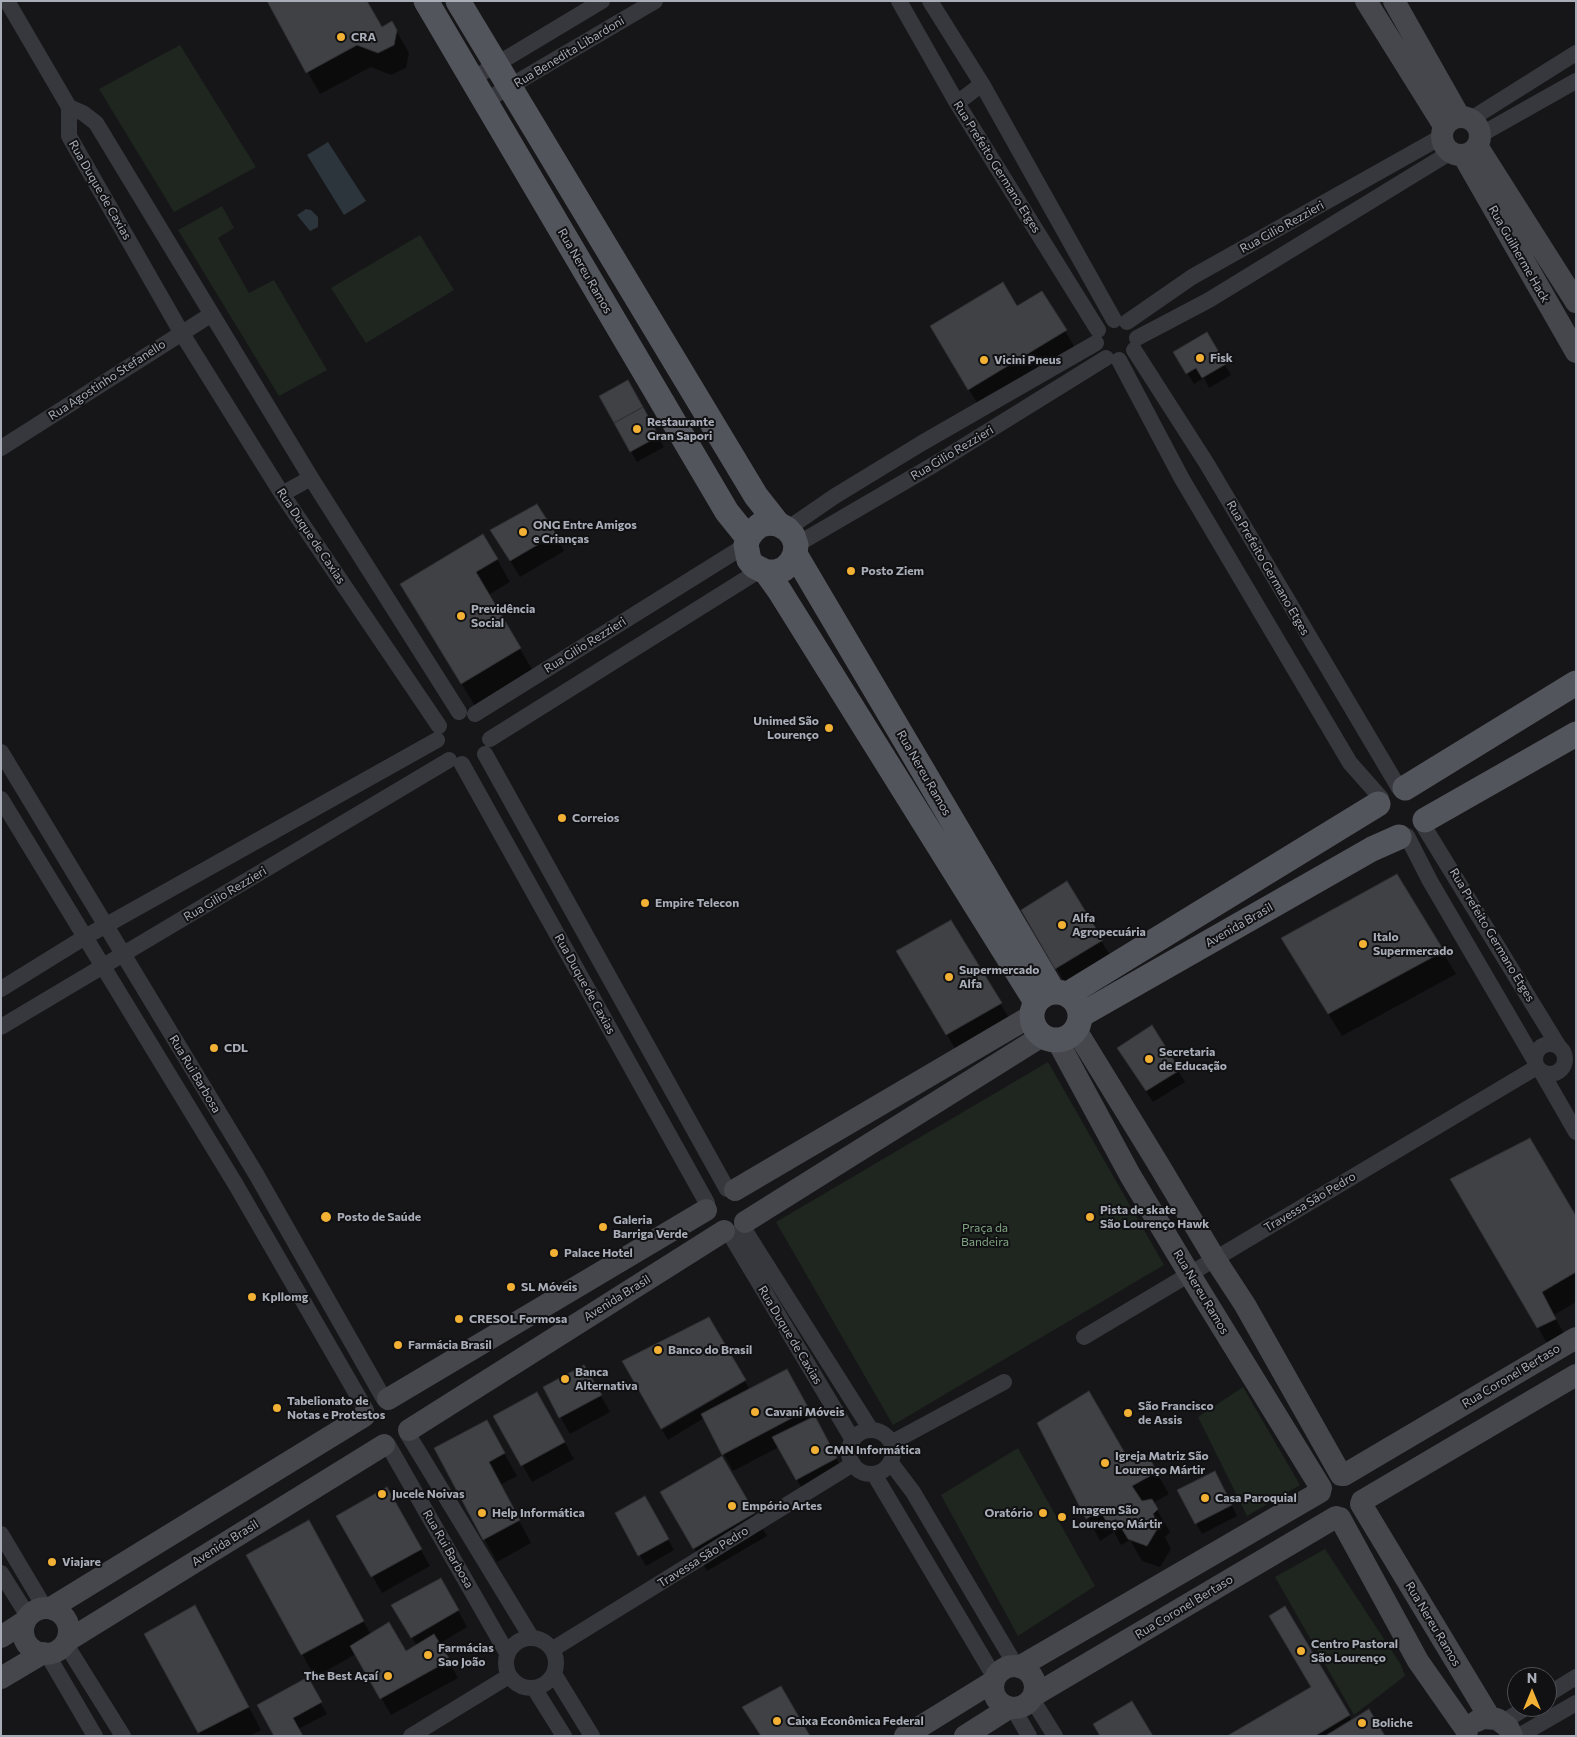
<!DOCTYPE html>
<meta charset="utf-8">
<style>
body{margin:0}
#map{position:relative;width:1577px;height:1737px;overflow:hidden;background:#161618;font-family:Commissioner,sans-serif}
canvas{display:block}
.frame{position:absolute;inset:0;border:2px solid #a8adb8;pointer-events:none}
.north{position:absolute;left:1507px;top:1667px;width:50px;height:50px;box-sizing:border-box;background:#111113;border:1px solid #4d4f55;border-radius:50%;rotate:0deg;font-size:14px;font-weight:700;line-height:20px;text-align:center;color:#a8adb8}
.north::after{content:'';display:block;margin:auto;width:18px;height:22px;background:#f2b134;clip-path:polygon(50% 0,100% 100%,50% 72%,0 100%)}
</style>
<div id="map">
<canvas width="1577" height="1737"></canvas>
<div class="frame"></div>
<div class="north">N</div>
</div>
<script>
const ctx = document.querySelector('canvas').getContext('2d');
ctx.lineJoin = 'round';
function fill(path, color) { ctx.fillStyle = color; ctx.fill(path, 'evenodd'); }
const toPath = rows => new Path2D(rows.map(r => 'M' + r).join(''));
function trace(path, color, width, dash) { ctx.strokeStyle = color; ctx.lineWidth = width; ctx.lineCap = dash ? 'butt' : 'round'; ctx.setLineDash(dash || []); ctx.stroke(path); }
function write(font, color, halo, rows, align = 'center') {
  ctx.font = font + ' Commissioner,sans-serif'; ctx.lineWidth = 4; ctx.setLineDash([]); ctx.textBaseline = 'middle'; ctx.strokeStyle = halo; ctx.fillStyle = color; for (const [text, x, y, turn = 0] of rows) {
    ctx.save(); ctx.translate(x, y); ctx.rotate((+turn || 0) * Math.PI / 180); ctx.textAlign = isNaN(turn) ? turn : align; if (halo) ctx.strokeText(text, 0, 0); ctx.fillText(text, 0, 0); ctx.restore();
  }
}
fill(toPath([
 [180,45,256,167,174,212,99,89],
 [222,206,234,228,218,238,249,293,274,280,327,370,279,396,178,230],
 [420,235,454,290,366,343,331,288],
 [1048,1062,1164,1265,893,1425,776,1222],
 [1243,1387,1300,1485,1247,1516,1198,1417],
 [1018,1448,1095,1586,1018,1636,941,1495],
 [1325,1549,1401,1665,1405,1676,1354,1715,1275,1577]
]), '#1e261f');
fill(toPath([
 [328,142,366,201,344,215,307,155],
 [306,209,311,210,318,217,318,227,310,231,297,215]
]), '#2c353c');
fill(toPath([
 [268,1,382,29,392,23,409,53,406,68,391,75,371,67,320,94],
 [1017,307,1065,331,1078,353,982,411,944,349],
 [1207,334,1231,375,1209,388,1204,378,1194,384,1175,353],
 [628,382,664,447,637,462,601,397],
 [555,534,564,551,520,577,502,547],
 [497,559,510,582,488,595,533,671,475,706,415,606],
 [1396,876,1456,974,1342,1036,1296,961],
 [1067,883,1111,957,1066,985,1023,910],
 [950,922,1014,1026,960,1057,898,952],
 [1152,1027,1185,1082,1153,1102,1125,1059],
 [1452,1179,1576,1219,1576,1302,1554,1315,1568,1342,1551,1350],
 [708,1318,750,1390,796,1387,813,1418,824,1434,845,1475,806,1496,779,1447,733,1471,704,1418,668,1440,662,1430,744,1382],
 [584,1366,610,1412,570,1434,544,1388],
 [537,1393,574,1459,532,1482,495,1416],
 [1039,1423,1125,1456,1147,1456,1169,1494,1153,1503,1170,1532,1165,1537,1171,1549,1160,1567,1142,1561,1130,1540,1121,1545,1114,1532,1100,1541],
 [499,1444,517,1476,500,1485,531,1543,497,1562,435,1448],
 [721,1458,767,1536,707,1571,662,1492],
 [1221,1484,1237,1516,1202,1534,1179,1491],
 [386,1489,430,1566,382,1593,338,1516],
 [645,1498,674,1550,646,1566,616,1514],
 [321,1544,371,1635,405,1652,417,1646,402,1622,450,1596,467,1627,439,1644,458,1678,391,1715,356,1654,315,1677,247,1555],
 [1285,1608,1352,1721,1384,1736,1230,1736,1312,1687],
 [207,1629,261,1730,250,1736,201,1736,146,1634],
 [307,1679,327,1714,298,1729,276,1736]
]), '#0007');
const building = toPath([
 [267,1,367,1,382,27,392,21,397,30,394,45,378,53,357,45,306,73,267,1],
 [1003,282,1017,306,1042,291,1067,330,968,390,930,326,1003,282],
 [1207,332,1226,364,1202,378,1196,368,1186,374,1173,352,1207,332],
 [628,380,643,407,614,423,599,396,628,380],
 [643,407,659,436,630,452,614,423,643,407],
 [537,504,556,534,510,561,490,530,537,504],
 [483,534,498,559,476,572,521,648,461,684,400,584,483,534],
 [1397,874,1444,951,1328,1014,1281,938,1397,874],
 [1067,881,1103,940,1055,969,1021,910,1067,881],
 [951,920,1002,1003,946,1035,896,951,951,920],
 [1152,1025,1180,1070,1146,1091,1117,1048,1152,1025],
 [1530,1138,1576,1216,1576,1272,1542,1292,1556,1319,1537,1328,1450,1179,1530,1138],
 [709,1317,746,1380,661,1429,622,1361,709,1317],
 [584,1365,602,1395,559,1418,543,1387,584,1365],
 [787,1369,809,1409,722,1455,701,1414,787,1369],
 [1089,1391,1126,1455,1148,1455,1157,1472,1132,1486,1142,1501,1152,1499,1158,1509,1153,1514,1159,1526,1147,1546,1128,1539,1116,1519,1108,1524,1100,1511,1086,1519,1037,1423,1089,1391],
 [537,1392,565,1442,521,1466,493,1416,537,1392],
 [815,1416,837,1458,796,1480,772,1437,815,1416],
 [487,1420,505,1453,489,1462,520,1520,483,1540,434,1448,487,1420],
 [722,1456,755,1513,693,1549,660,1492,722,1456],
 [1215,1471,1232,1505,1195,1524,1177,1490,1215,1471],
 [387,1487,422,1549,371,1577,336,1516,387,1487],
 [645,1496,669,1539,638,1556,615,1513,645,1496],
 [309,1520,364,1621,301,1655,246,1555,309,1520],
 [441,1578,459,1610,411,1638,391,1605,441,1578],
 [195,1605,249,1707,198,1733,144,1634,195,1605],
 [1285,1606,1350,1715,1315,1736,1227,1736,1311,1687,1269,1616,1285,1606],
 [389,1622,406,1651,434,1634,450,1660,380,1699,350,1646,389,1622],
 [308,1677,322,1702,293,1718,303,1736,274,1736,257,1705,308,1677],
 [781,1686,810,1736,761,1736,742,1707,781,1686],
 [1132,1701,1153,1736,1100,1736,1093,1724,1132,1701],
 [1369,1709,1385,1736,1325,1736,1369,1709]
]);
fill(building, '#404145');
trace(building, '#303034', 1);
trace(toPath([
 [7,1,69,107],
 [899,1,957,103,1098,330],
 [930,1,982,84,1114,320],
 [472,79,602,1],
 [485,101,655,1],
 [957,103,982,84],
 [69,107,69,136,181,332,282,494,439,726],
 [69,107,83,113,96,123,311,478,459,712],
 [1471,119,1576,53],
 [1480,135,1576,81],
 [1127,322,1192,277,1441,137],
 [1137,338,1209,300,1451,152],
 [1134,350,1207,464,1399,788],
 [1119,360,1182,479,1350,763,1381,798],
 [1,448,212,314],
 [282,494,311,478],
 [787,529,835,496,922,443,1096,343],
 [796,545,935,464,1106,358],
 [475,714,746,545],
 [490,739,760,570],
 [1,752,256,1174,384,1399],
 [485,754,727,1189],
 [462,764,707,1203],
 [1,799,236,1185,366,1410],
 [1423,825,1559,1047],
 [1407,836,1430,881,1535,1061],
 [1,989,85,937,437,740],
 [1,1027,449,760],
 '1535 1059a15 15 0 1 1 30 0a15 15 0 1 1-30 0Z',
 [1541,1071,1576,1132],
 [742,1226,871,1430],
 [728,1231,853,1440],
 [1084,1337,1537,1067],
 '849 1452a22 22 0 1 1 44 0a22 22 0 1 1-44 0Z',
 [407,1433,531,1637],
 [891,1443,1004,1382],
 [388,1445,507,1653],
 [891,1463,913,1492,1016,1666],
 [874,1474,995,1678],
 [1,1534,45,1608],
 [1,1573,28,1616],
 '506 1663a25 25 0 1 1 50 0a25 25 0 1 1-50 0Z',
 [65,1643,123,1736],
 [553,1649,853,1464],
 [47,1654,95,1736],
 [554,1674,592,1736],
 [534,1688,564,1736],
 [1547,1695,1576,1677],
 [1032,1699,1055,1736],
 [1013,1708,1029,1736],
 [1503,1722,1527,1707],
 [411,1736,509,1676],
 [1519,1736,1576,1703]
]), '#37383d', 16);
trace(toPath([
 [1366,1,1444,126],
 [1394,1,1459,116],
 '1442 136a19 19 0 1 1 38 0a19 19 0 1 1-38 0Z',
 [1477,146,1576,302],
 [1463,155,1576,352],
 [1076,1030,1157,1162,1215,1259,1245,1305,1341,1475],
 [1057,1040,1130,1175,1190,1275,1321,1488],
 [735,1190,1031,1016],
 [745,1222,1042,1036],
 [388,1399,706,1210],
 [409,1430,724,1231],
 [1344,1475,1576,1338],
 [1362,1501,1576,1375],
 [1361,1504,1490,1718],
 [1340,1518,1418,1661,1467,1731],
 [51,1608,364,1416],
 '23 1631a23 23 0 1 1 46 0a23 23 0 1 1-46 0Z',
 [1,1637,24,1622],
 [67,1641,384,1445],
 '993 1687a21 21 0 1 1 42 0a21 21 0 1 1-42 0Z',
 [1019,1667,1320,1492],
 [1,1678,43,1653],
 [1033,1696,1336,1517],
 [1477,1721,1483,1718,1497,1719,1508,1727,1512,1736],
 [905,1736,994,1681],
 [965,1736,1009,1708]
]), '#45474d', 22);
trace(toPath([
 [426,1,727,512,748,538],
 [458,1,756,496,778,524,787,529,793,536,796,545,795,554,791,562,784,569,776,572,766,572,754,566,749,560,746,545,748,538,753,531,760,525,769,523,778,524],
 [795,554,1053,991],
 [766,572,779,590,1036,1002],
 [1405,788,1576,683],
 [1425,820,1576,734],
 '1032 1016a24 24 0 1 1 48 0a24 24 0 1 1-48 0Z',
 [1068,994,1378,804],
 [1081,1015,1372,849,1399,837]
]), '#53555c', 25);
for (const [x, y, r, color] of [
 [341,37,5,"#f2b134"],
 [1200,358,5,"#f2b134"],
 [984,360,5,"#f2b134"],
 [637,429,5,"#f2b134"],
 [523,532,5,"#f2b134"],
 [851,571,5,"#f2b134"],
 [461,616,5,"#f2b134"],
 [829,728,5,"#f2b134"],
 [562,818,5,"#f2b134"],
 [645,903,5,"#f2b134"],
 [1062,925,5,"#f2b134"],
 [1363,944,5,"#f2b134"],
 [949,977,5,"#f2b134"],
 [214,1048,5,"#f2b134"],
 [1149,1059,5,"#f2b134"],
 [326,1217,6,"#f2b134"],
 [1090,1217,5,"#f2b134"],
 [603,1227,5,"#f2b134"],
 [554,1253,5,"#f2b134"],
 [511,1287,5,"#f2b134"],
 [252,1297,5,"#f2b134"],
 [459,1319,5,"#f2b134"],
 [398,1345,5,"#f2b134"],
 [658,1350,5,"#f2b134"],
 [565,1379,5,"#f2b134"],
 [277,1408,5,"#f2b134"],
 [755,1412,5,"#f2b134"],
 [1128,1413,5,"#f2b134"],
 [815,1450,5,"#f2b134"],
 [1105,1463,5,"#f2b134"],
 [382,1494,5,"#f2b134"],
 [1205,1498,5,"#f2b134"],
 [732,1506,5,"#f2b134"],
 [482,1513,5,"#f2b134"],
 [1043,1513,5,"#f2b134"],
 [1062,1517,5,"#f2b134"],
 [52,1562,5,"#f2b134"],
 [1301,1651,5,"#f2b134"],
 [428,1655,5,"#f2b134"],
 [388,1676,5,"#f2b134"],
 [777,1721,5,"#f2b134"],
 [1362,1723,5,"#f2b134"]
]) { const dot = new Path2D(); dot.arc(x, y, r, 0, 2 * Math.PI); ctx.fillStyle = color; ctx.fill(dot); trace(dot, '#111113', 2); }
write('bold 12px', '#a8adb8', '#111113', [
 ["CRA",351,37],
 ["Fisk",1210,358],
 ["Vicini Pneus",994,360],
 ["Restaurante",647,422],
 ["Gran Sapori",647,436],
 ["ONG Entre Amigos",533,525],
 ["e Crianças",533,539],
 ["Posto Ziem",861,571],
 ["Previdência",471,609],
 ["Social",471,623],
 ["Unimed São",819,721,"right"],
 ["Lourenço",819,735,"right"],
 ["Correios",572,818],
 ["Empire Telecon",655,903],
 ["Alfa",1072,918],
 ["Agropecuária",1072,932],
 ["Italo",1373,937],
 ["Supermercado",1373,951],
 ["Supermercado",959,970],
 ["Alfa",959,984],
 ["CDL",224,1048],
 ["Secretaria",1159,1052],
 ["de Educação",1159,1066],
 ["Pista de skate",1100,1210],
 ["São Lourenço Hawk",1100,1224],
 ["Posto de Saúde",337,1217],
 ["Galeria",613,1220],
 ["Barriga Verde",613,1234],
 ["Palace Hotel",564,1253],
 ["SL Móveis",521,1287],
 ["Kpllomg",262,1297],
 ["CRESOL Formosa",469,1319],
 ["Farmácia Brasil",408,1345],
 ["Banco do Brasil",668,1350],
 ["Banca",575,1372],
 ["Alternativa",575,1386],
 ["Tabelionato de",287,1401],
 ["Notas e Protestos",287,1415],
 ["São Francisco",1138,1406],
 ["de Assis",1138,1420],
 ["Cavani Móveis",765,1412],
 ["CMN Informática",825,1450],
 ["Igreja Matriz São",1115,1456],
 ["Lourenço Mártir",1115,1470],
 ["Jucele Noivas",392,1494],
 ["Casa Paroquial",1215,1498],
 ["Empório Artes",742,1506],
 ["Imagem São",1072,1510],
 ["Lourenço Mártir",1072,1524],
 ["Help Informática",492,1513],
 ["Oratório",1033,1513,"right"],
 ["Viajare",62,1562],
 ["Centro Pastoral",1311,1644],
 ["São Lourenço",1311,1658],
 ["Farmácias",438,1648],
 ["Sao João",438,1662],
 ["The Best Açaí",378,1676,"right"],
 ["Caixa Econômica Federal",787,1721],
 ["Boliche",1372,1723]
], 'left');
write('12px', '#a8adb8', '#111113', [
 ["Rua Benedita Libardoni",569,52,-31],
 ["Rua Prefeito Germano Etges",997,167,58],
 ["Rua Duque de Caxias",100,190,60],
 ["Rua Gilio Rezzieri",1282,227,-29],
 ["Rua Guilherme Hack",1519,254,60],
 ["Rua Nereu Ramos",585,271,60],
 ["Rua Agostinho Stefanello",107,380,-33],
 ["Rua Gilio Rezzieri",952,453,-31],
 ["Rua Duque de Caxias",311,536,56],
 ["Rua Prefeito Germano Etges",1268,568,60],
 ["Rua Gilio Rezzieri",585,645,-32],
 ["Rua Nereu Ramos",924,773,60],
 ["Rua Gilio Rezzieri",225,894,-31],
 ["Avenida Brasil",1239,925,-30],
 ["Rua Prefeito Germano Etges",1492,935,59],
 ["Rua Duque de Caxias",585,984,61],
 ["Rua Rui Barbosa",195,1074,59],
 ["Travessa São Pedro",1310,1202,-31],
 ["Rua Nereu Ramos",1201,1292,59],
 ["Avenida Brasil",617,1298,-32],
 ["Rua Duque de Caxias",790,1335,59],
 ["Rua Coronel Bertaso",1511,1376,-31],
 ["Avenida Brasil",225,1543,-32],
 ["Rua Rui Barbosa",448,1549,60],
 ["Travessa São Pedro",703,1557,-32],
 ["Rua Coronel Bertaso",1184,1607,-31],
 ["Rua Nereu Ramos",1433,1624,59]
]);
write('12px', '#7fa381', '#111113', [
 ["Praça da",985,1228],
 ["Bandeira",985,1242]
]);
</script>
